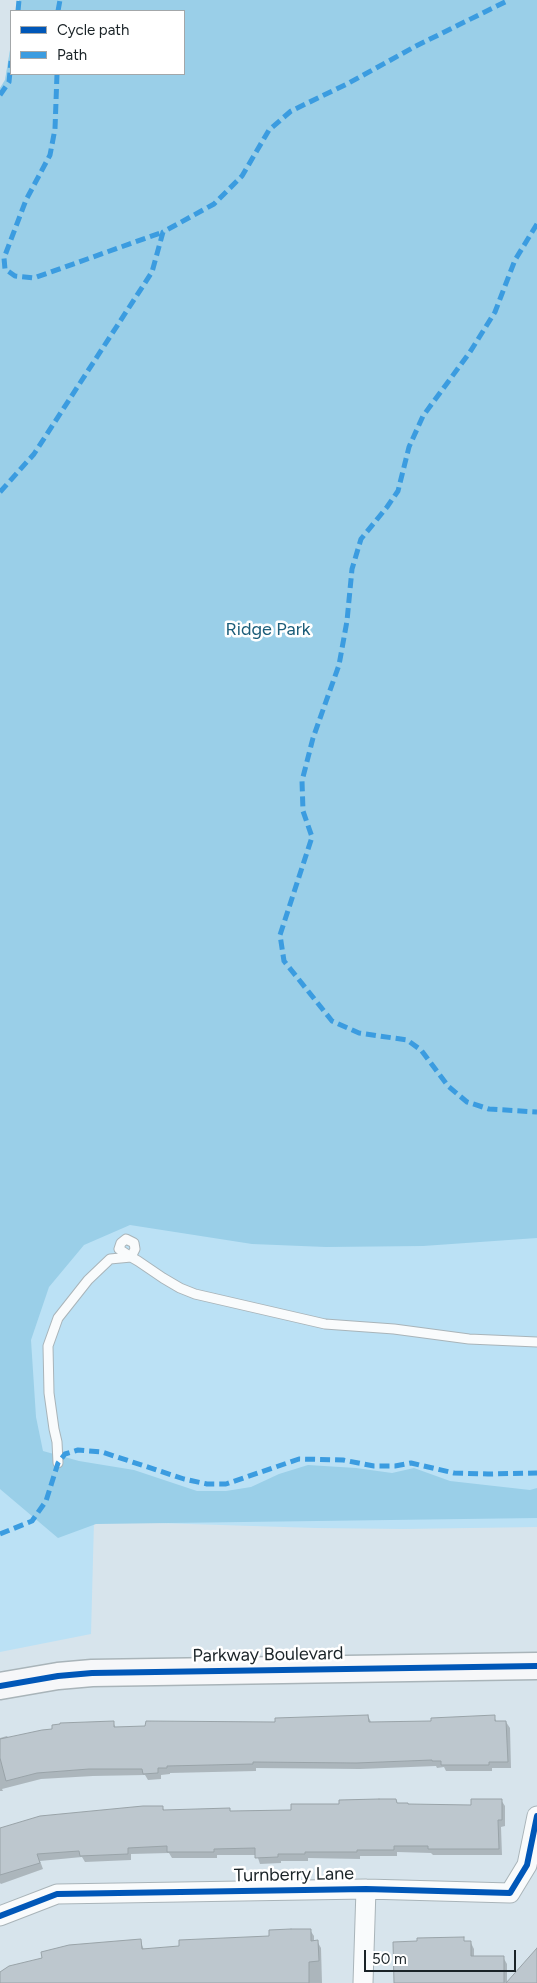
<!DOCTYPE html>
<style>
body{margin:0}
#map{position:relative;width:537px;height:1983px;overflow:hidden;background:#d7e4ec;font-family:Figtree,sans-serif}
canvas{display:block}
.legend{position:absolute;left:10px;top:10px;width:175px;height:65px;box-sizing:border-box;background:#fff;border:1px solid #a3a7a9;margin:0;padding:6px 9px;list-style:none;font-size:15px;color:#1a2327}
.legend li{display:flex;align-items:center;gap:10px;height:25px}
.legend b{width:25px;border:1px solid #a3a7a9}
.scale{position:absolute;left:364px;top:1950px;width:152px;height:22px;box-sizing:border-box;border:2px solid #1a2327;border-top:0;padding-left:6px;font-size:15px;line-height:18px;white-space:nowrap;color:#1a2327;-webkit-text-stroke:4px #fff;paint-order:stroke}
</style>
<div id="map">
<canvas width="537" height="1983"></canvas>
<ul class="legend">
<li><b style="height:6px;background:#0057b8"></b>Cycle path</li>
<li><b style="height:6px;background:#3b9ce0"></b>Path</li>
</ul>
<div class="scale">50 m</div>
</div>
<script>
const ctx = document.querySelector('canvas').getContext('2d');
ctx.lineJoin = 'round';
function fill(path, color) { ctx.fillStyle = color; ctx.fill(path, 'evenodd'); }
const toPath = rows => new Path2D(rows.map(r => 'M' + r).join(''));
function trace(path, color, width, dash) { ctx.strokeStyle = color; ctx.lineWidth = width; ctx.lineCap = dash ? 'butt' : 'round'; ctx.setLineDash(dash || []); ctx.stroke(path); }
function write(font, color, halo, rows, align = 'center') {
  ctx.font = font + ' Figtree,sans-serif'; ctx.lineWidth = 5; ctx.setLineDash([]); ctx.textBaseline = 'middle'; ctx.strokeStyle = halo; ctx.fillStyle = color; for (const [text, x, y, turn = 0] of rows) {
    ctx.save(); ctx.translate(x, y); ctx.rotate((+turn || 0) * Math.PI / 180); ctx.textAlign = isNaN(turn) ? turn : align; if (halo) ctx.strokeText(text, 0, 0); ctx.fillText(text, 0, 0); ctx.restore();
  }
}
fill(toPath([
 [19,0,537,0,537,1527,403,1529,316,1528,94,1521,91,1634,0,1652,0,88,5,80,11,44,11,74,184,74,184,11,17,11]
]), '#bbe1f5');
fill(toPath([
 [19,0,537,0,537,1238,423,1246,326,1247,252,1244,130,1225,84,1245,49,1287,31,1340,36,1417,43,1451,79,1461,134,1470,197,1491,226,1491,251,1487,279,1474,308,1465,356,1468,392,1473,414,1468,450,1481,530,1490,537,1488,537,1518,96,1524,58,1538,0,1489,0,88,5,80,11,44,11,74,184,74,184,11,17,11]
]), '#9acfe8');
fill(toPath([
 [368,1716,372,1724,432,1722,494,1717,497,1722,506,1722,510,1728,511,1768,492,1768,492,1771,446,1771,444,1767,437,1768,436,1766,360,1769,256,1768,256,1771,170,1773,170,1774,161,1775,161,1779,148,1780,145,1775,93,1776,41,1779,2,1789,3,1791,0,1791,0,1738,7,1736,9,1739,113,1722,116,1728,276,1723],
 [501,1800,505,1806,505,1826,501,1827,502,1855,433,1855,431,1853,397,1852,397,1856,360,1856,360,1859,308,1858,308,1861,281,1861,281,1863,260,1864,257,1855,217,1855,217,1858,172,1858,169,1853,131,1854,131,1860,85,1862,82,1857,40,1861,43,1869,1,1884,0,1883,0,1831,162,1807,165,1811,292,1811,397,1804,408,1806,473,1806],
 [310,1930,314,1936,314,1942,317,1941,321,1948,322,1983,0,1983,0,1973,140,1940,144,1950,270,1938],
 [463,1938,465,1943,471,1943,474,1949,474,1957,503,1957,507,1964,507,1983,395,1983]
]), '#0003');
const building = toPath([
 [368,1715,369,1722,431,1721,431,1718,495,1715,495,1721,506,1721,508,1762,489,1762,489,1765,441,1765,441,1761,432,1761,432,1760,356,1763,253,1762,253,1764,167,1766,167,1768,158,1768,158,1773,143,1774,142,1769,89,1769,37,1773,6,1781,0,1758,0,1739,42,1730,52,1729,52,1725,60,1724,60,1723,114,1721,114,1727,145,1726,146,1721,275,1722,275,1718,368,1715],
 [379,1799,396,1799,397,1803,408,1803,408,1804,471,1805,471,1799,502,1799,502,1820,498,1820,499,1849,428,1849,428,1846,394,1846,394,1850,357,1850,357,1852,305,1852,305,1854,278,1854,278,1857,255,1858,255,1848,214,1849,214,1852,167,1852,167,1846,128,1848,128,1854,80,1856,79,1851,37,1854,40,1863,0,1875,0,1828,40,1816,143,1806,163,1806,163,1810,230,1808,230,1811,291,1810,291,1804,339,1804,339,1800,379,1799],
 [291,1929,311,1929,311,1941,318,1940,319,1961,309,1962,309,1983,0,1983,0,1972,9,1966,42,1958,41,1952,69,1945,141,1939,142,1949,179,1946,179,1940,269,1936,269,1930,291,1929],
 [464,1937,464,1941,471,1941,471,1956,504,1956,504,1983,394,1983,393,1942,417,1941,417,1938,464,1937],
 [537,1948,537,1983,506,1983,537,1948]
]);
fill(building, '#bdc7ce');
trace(building, '#99a3a8', 1);
const lane = toPath([
 [131,1257,135,1249,134,1243,126,1239,121,1243,119,1249,131,1257,138,1261,163,1278,180,1288,195,1294,325,1324,394,1329,469,1339,537,1342],
 [58,1463,57,1442,54,1429,49,1393,48,1346,58,1318,88,1280,110,1259,131,1257]
]);
const street = toPath([
 [0,1916,57,1894,366,1889,510,1893,527,1865,537,1816],
 [363,1983,366,1889]
]);
const secondary = toPath([
 [0,1686,58,1676,92,1673,537,1666]
]);
trace(lane, '#a9b4b9', 11);
trace(street, '#a9b4b9', 21);
trace(secondary, '#a9b4b9', 29);
trace(lane, '#f9fbfc', 9);
trace(street, '#f9fbfc', 19);
trace(secondary, '#f6f7f9', 26);
trace(toPath([
 [18,11,19,0],
 [58,11,60,0],
 [57,74,55,129,50,155,26,200,4,258,5,269,15,276,34,278,163,232],
 [0,95,9,82,11,61],
 [537,224,515,260,495,312,470,352,423,416,409,447,398,491,387,507,361,539,352,569,347,621,339,665,313,738,302,781,303,811,312,837,280,935,284,961,332,1021,359,1033,407,1040,421,1050,448,1086,467,1102,489,1109,537,1112],
 [0,492,34,454,152,272,163,232,214,204,242,176,269,130,291,111,347,84,416,46,509,0],
 [0,1534,32,1521,46,1501,58,1463,65,1454,78,1450,102,1452,184,1479,207,1484,226,1484,299,1459,343,1460,374,1466,395,1466,411,1463,454,1473,488,1474,537,1473]
]), '#3b9ce0', 5, [10, 5]);
trace(toPath([
 [0,1686,58,1676,92,1673,537,1666],
 [0,1916,57,1894,366,1889,510,1893,527,1865,537,1816]
]), '#0057b8', 6);
write('18px', '#1b5d79', '#fff', [
 ["Ridge Park",268,630]
]);
write('18px', '#1a2327', '#fff', [
 ["Parkway Boulevard",268,1655,-1],
 ["Turnberry Lane",294,1875,-1]
]);
</script>
